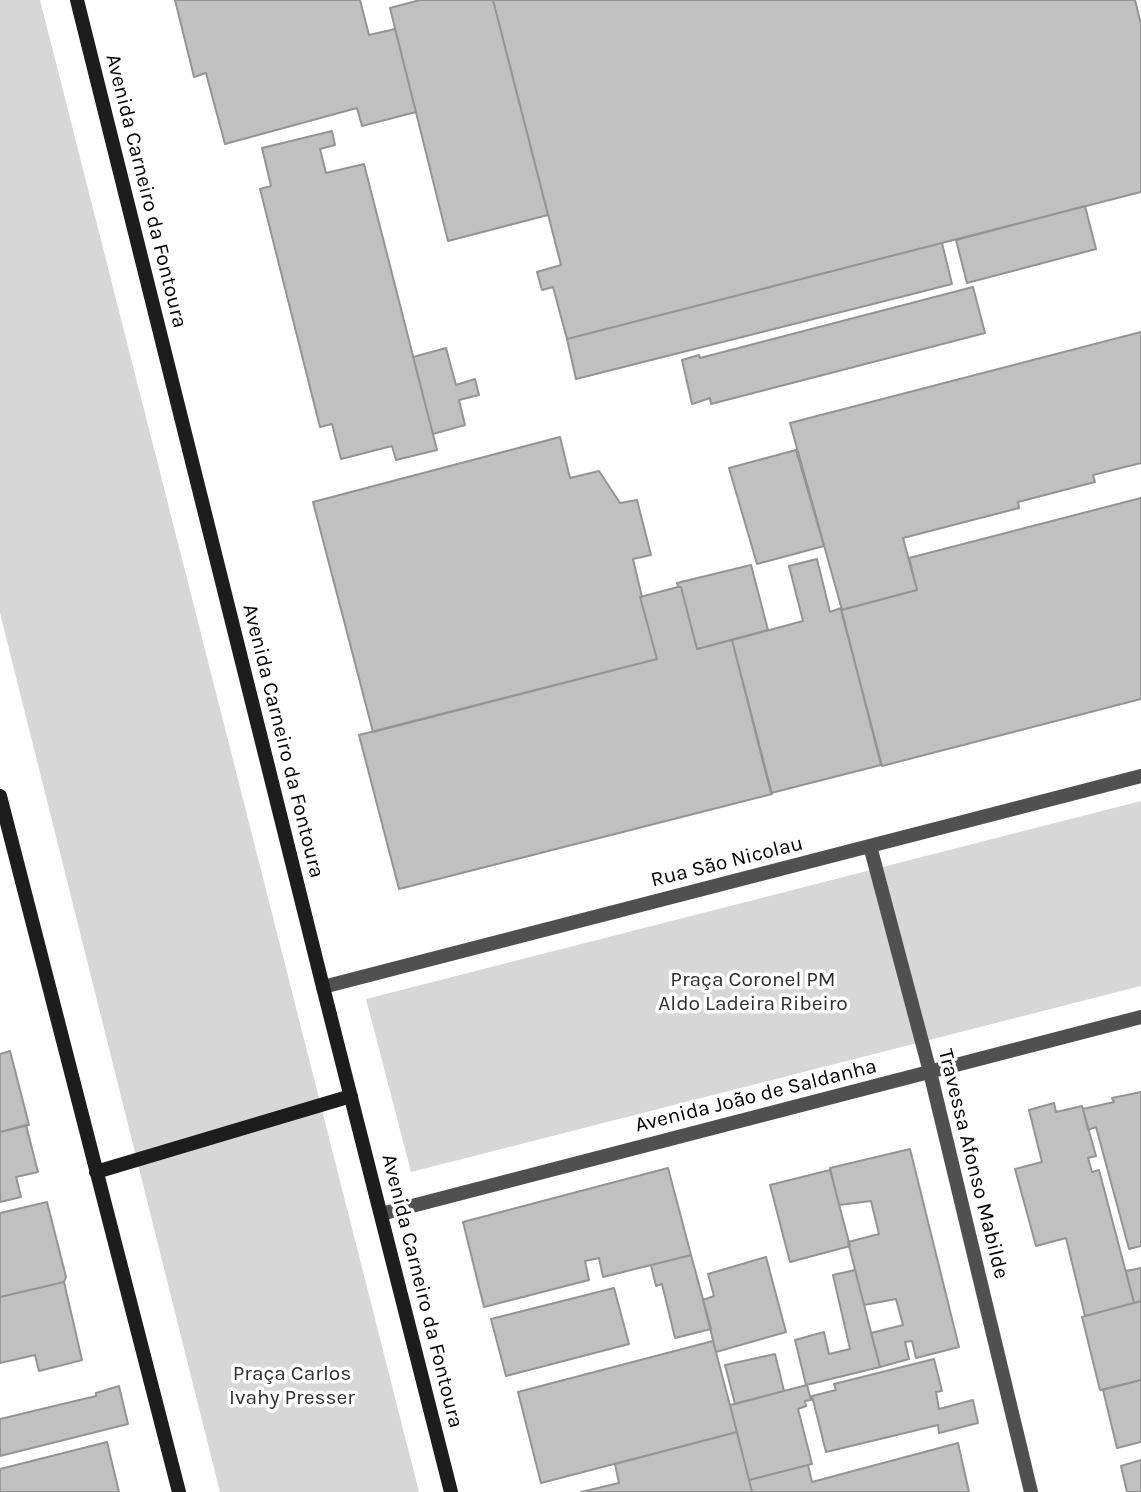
<!DOCTYPE html>
<meta charset="utf-8">
<style>
body{margin:0}
canvas{display:block;background:#fff}
</style>
<canvas width="1141" height="1492"></canvas>
<script>
const ctx = document.querySelector('canvas').getContext('2d');
ctx.lineJoin = 'round';
function fill(path, color) { ctx.fillStyle = color; ctx.fill(path, 'evenodd'); }
const toPath = rows => new Path2D(rows.map(r => 'M' + r).join(''));
function trace(path, color, width, dash) { ctx.strokeStyle = color; ctx.lineWidth = width; ctx.lineCap = dash ? 'butt' : 'round'; ctx.setLineDash(dash || []); ctx.stroke(path); }
function write(font, color, halo, rows, align = 'center') {
  ctx.font = font + ' Karla,sans-serif'; ctx.lineWidth = 7; ctx.setLineDash([]); ctx.textBaseline = 'middle'; ctx.strokeStyle = halo; ctx.fillStyle = color; for (const [text, x, y, turn = 0] of rows) {
    ctx.save(); ctx.translate(x, y); ctx.rotate((+turn || 0) * Math.PI / 180); ctx.textAlign = isNaN(turn) ? turn : align; if (halo) ctx.strokeText(text, 0, 0); ctx.fillText(text, 0, 0); ctx.restore();
  }
}
fill(toPath([
 [0,0,40,0,419,1492,220,1492,0,613],
 [1141,801,1141,986,411,1172,366,999]
]), '#d7d7d7');
const building = toPath([
 [175,0,360,0,369,35,395,29,416,112,362,126,357,108,225,144,206,73,194,77,175,0],
 [420,0,493,0,548,215,448,241,390,8,420,0],
 [493,0,1135,0,1141,24,1141,192,567,339,553,287,542,290,537,272,561,265,493,0],
 [332,131,335,145,320,149,326,173,364,164,437,450,396,460,392,446,341,459,332,424,320,427,260,189,271,186,262,148,332,131],
 [1085,206,1096,249,967,283,956,240,1085,206],
 [942,243,952,284,576,379,567,339,942,243],
 [973,287,985,333,711,404,710,398,692,404,682,360,699,355,700,358,973,287],
 [1141,332,1141,463,1093,475,1095,482,1018,502,1019,508,903,538,917,590,842,610,790,423,1141,332],
 [446,348,456,385,475,379,479,395,459,400,465,425,433,434,413,357,446,348],
 [560,437,570,478,599,471,620,503,637,500,651,555,633,559,642,597,640,597,657,659,373,732,313,502,560,437],
 [796,450,824,546,757,564,729,468,796,450],
 [1141,498,1141,699,882,766,841,610,917,590,909,558,1141,498],
 [817,559,830,612,841,608,881,765,771,793,732,640,803,621,789,566,817,559],
 [751,565,768,630,697,649,681,587,678,587,677,583,751,565],
 [678,587,681,587,697,649,732,640,772,794,399,889,359,735,657,659,640,597,678,587],
 [10,1051,29,1125,0,1132,0,1054,10,1051],
 [1141,1092,1141,1246,1129,1249,1096,1127,1088,1130,1083,1109,1114,1102,1112,1098,1141,1092],
 [1054,1103,1056,1112,1082,1106,1096,1156,1088,1158,1092,1172,1099,1170,1134,1303,1085,1316,1066,1238,1036,1246,1015,1169,1042,1162,1029,1110,1054,1103],
 [26,1125,38,1172,16,1177,21,1197,0,1202,0,1132,26,1125],
 [910,1149,959,1347,916,1358,912,1341,905,1342,909,1359,880,1367,871,1333,903,1325,896,1299,864,1305,848,1242,879,1234,871,1201,839,1205,830,1168,910,1149],
 [668,1168,691,1255,603,1277,599,1258,585,1261,589,1280,484,1307,463,1222,668,1168],
 [830,1170,850,1246,790,1262,770,1185,830,1170],
 [47,1202,66,1277,64,1282,0,1297,0,1213,47,1202],
 [691,1255,711,1329,675,1338,662,1284,656,1286,651,1265,691,1255],
 [766,1257,786,1332,716,1352,703,1300,714,1296,708,1274,766,1257],
 [1141,1268,1141,1301,1134,1303,1126,1271,1141,1268],
 [855,1270,880,1367,806,1385,795,1340,824,1332,829,1354,850,1349,833,1275,855,1270],
 [64,1282,82,1360,39,1371,35,1355,0,1363,0,1297,64,1282],
 [614,1288,629,1344,506,1376,491,1319,614,1288],
 [1141,1301,1141,1380,1100,1390,1082,1317,1141,1301],
 [713,1341,737,1432,541,1483,518,1392,713,1341],
 [775,1354,784,1391,735,1404,725,1365,775,1354],
 [934,1359,942,1391,936,1392,939,1409,973,1400,978,1423,939,1433,938,1425,826,1452,812,1396,836,1390,834,1384,934,1359],
 [1141,1380,1141,1442,1117,1448,1103,1390,1141,1380],
 [807,1385,811,1400,805,1401,806,1406,798,1409,812,1464,749,1480,730,1405,807,1385],
 [119,1386,128,1424,0,1456,0,1419,96,1396,96,1393,119,1386],
 [737,1432,752,1492,581,1492,619,1483,615,1464,737,1432],
 [107,1442,119,1492,0,1492,0,1469,107,1442],
 [958,1443,969,1492,752,1492,749,1480,808,1465,812,1482,958,1443],
 [1141,1460,1141,1492,1127,1492,1121,1466,1141,1460]
]);
fill(building, '#c0c0c0');
trace(building, '#949494', 2);
trace(toPath([
 [870,846,930,1072,1031,1492],
 [323,987,1141,776],
 [381,1214,1141,1017]
]), '#505050', 14);
trace(toPath([
 [77,0,323,987,451,1492],
 [0,796,179,1492],
 [96,1172,351,1096]
]), '#1d1d1d', 14);
write('21px', '#000', '#fff', [
 ["Avenida Carneiro da Fontoura",146,191,76],
 ["Avenida Carneiro da Fontoura",283,741,76],
 ["Rua São Nicolau",727,862,-14],
 ["Avenida João de Saldanha",756,1096,-14],
 ["Travessa Afonso Mabilde",973,1164,76],
 ["Avenida Carneiro da Fontoura",422,1291,76]
]);
write('21px', '#2e2e2e', '#fff', [
 ["Praça Coronel PM",753,980],
 ["Aldo Ladeira Ribeiro",753,1004],
 ["Praça Carlos",292,1374],
 ["Ivahy Presser",292,1398]
]);
</script>
